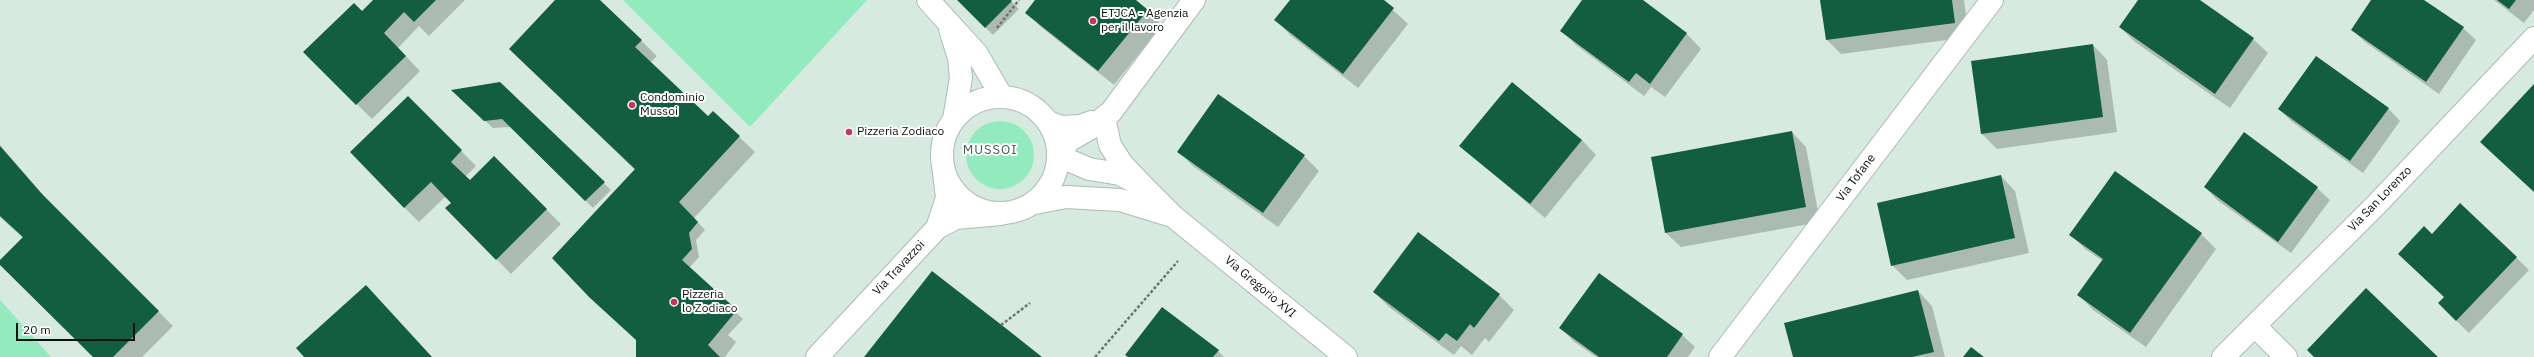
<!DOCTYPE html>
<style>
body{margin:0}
#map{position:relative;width:2534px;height:357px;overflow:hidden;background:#d7eadf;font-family:"IBM Plex Sans",sans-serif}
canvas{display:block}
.scale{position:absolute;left:16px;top:323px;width:119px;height:18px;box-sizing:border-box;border:2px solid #0c120f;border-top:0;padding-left:5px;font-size:12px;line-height:14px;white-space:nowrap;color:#0c120f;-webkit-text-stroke:3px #fff;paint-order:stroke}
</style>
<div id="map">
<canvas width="2534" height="357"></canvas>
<div class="scale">20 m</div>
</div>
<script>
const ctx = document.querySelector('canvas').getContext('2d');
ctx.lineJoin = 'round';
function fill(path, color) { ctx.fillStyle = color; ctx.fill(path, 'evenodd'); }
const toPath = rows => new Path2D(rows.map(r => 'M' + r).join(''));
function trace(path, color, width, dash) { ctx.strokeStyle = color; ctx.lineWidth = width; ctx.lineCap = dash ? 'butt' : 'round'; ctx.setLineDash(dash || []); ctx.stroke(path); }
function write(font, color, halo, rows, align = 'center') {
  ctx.font = font + ' "IBM Plex Sans",sans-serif'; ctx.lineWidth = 4; ctx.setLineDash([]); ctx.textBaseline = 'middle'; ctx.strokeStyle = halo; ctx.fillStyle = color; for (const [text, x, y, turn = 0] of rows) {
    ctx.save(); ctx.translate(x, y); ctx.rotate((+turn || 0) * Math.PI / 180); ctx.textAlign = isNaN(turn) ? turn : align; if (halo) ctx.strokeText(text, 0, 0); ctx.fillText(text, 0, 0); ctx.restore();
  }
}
fill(toPath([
 [623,0,867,0,750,127],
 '966 155a34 34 0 1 1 68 0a34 34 0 1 1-68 0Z',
 [0,300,51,357,0,357]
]), '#93eabe');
fill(toPath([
 [375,0,465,0,429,36,419,26,398,48,420,71,372,119,305,52,362,12],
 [557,0,599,0,657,56,650,63,708,118,713,112,755,152,694,218,705,230,696,240,699,257,689,268,743,319,728,335,736,342,725,357,637,357,637,341,553,258,635,170,525,64],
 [958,0,1010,0,1019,9,993,35],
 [1037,0,1134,0,1162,25,1114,85,1041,27,1027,13],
 [1291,0,1382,0,1408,24,1358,88,1290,35,1276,20],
 [1583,0,1641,0,1687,34,1701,49,1665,97,1651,87,1644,96,1576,45,1561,30],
 [1821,0,1964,0,1969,37,1841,54,1827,40],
 [2139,0,2198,0,2253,39,2268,53,2230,108,2135,42,2120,27],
 [2372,0,2422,0,2463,28,2476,40,2439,94,2365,42,2352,30],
 [2494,0,2534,0,2534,10,2524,23],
 [2093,45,2107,60,2117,132,1997,149,1982,134,1972,62],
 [500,83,611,190,593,208,510,127,493,128,460,98],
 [408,97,476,166,465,177,470,182,494,158,561,224,511,274,447,208,452,203,446,196,419,222,404,207],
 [2388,108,2400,121,2363,173,2291,121,2279,109],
 [1792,132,1806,147,1820,222,1681,247,1666,233],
 [1582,140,1596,155,1545,218,1461,146],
 [0,145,56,210,173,326,142,357,94,357,0,264,23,238,0,217],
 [1179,152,1304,156,1319,171,1278,227,1193,166],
 [2001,176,2015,191,2029,253,1907,280,1892,265],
 [2205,187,2317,188,2330,200,2291,253,2217,200],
 [2460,204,2529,270,2469,333,2451,316,2445,297,2432,235],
 [1418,233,1499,295,1514,310,1489,342,1485,338,1472,355,1461,346,1454,355,1389,307,1374,292],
 [2201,234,2216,249,2146,347,2093,310,2079,295,2103,261,2085,249,2071,235],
 [1599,275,1682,335,1695,347,1688,357,1596,357,1573,341,1561,328],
 [1918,291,1932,306,1945,357,1794,357],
 [1218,351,1224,357,1129,357]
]), '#0003');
fill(toPath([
 [373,0,436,0,414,22,404,12,384,33,406,56,356,105,303,52,354,3,362,11],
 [555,0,600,0,642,40,635,47,708,116,713,111,740,136,679,202,698,222,689,233,692,249,682,260,737,310,708,345,720,357,636,357,636,340,589,297,552,258,635,169,509,49],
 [957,0,1011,0,1012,1,985,28],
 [1035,0,1136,0,1148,10,1098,71,1025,13],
 [1290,0,1384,0,1394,8,1343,74,1274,20],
 [1582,0,1643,0,1687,33,1650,84,1636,73,1629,82,1560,31],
 [1820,0,1952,0,1955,23,1826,40],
 [2138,0,2200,0,2254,38,2215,94,2119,27],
 [2371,0,2424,0,2464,27,2426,82,2351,30],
 [2497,0,2516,0,2509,9],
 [2093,44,2103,117,1981,134,1971,61],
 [2316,56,2389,108,2350,161,2278,109],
 [500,82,605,182,585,201,502,119,484,121,451,90],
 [1512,82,1582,140,1530,204,1459,146],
 [2534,84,2534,192,2480,142],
 [1218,94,1305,155,1263,213,1177,152],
 [408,96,462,150,451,162,470,180,494,156,547,209,496,260,445,208,451,203,431,182,404,208,350,152],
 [1792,131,1806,207,1665,233,1651,157],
 [2244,132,2318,187,2278,242,2204,187],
 [0,146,42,194,159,311,113,357,93,357,0,265,0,260,23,237,0,216],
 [2115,171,2202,233,2130,333,2077,295,2103,259,2069,235],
 [2001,175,2015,238,1891,266,1877,203],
 [2460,203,2517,257,2456,321,2438,303,2444,297,2398,254,2424,226,2432,234],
 [1418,232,1500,294,1474,328,1470,324,1457,341,1446,333,1439,341,1373,292],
 [932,271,1008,330,1042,357,864,357],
 [1599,273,1683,334,1667,357,1599,357,1559,328],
 [366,285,432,357,304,357,296,348],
 [2366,288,2438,357,2314,357,2307,350],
 [1918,290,1934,352,1912,357,1793,357,1784,323],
 [1162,307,1219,350,1213,357,1128,357,1125,355],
 [1971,347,1984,357,1963,357]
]), '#135e40');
const minor = toPath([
 [1104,118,1110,145,1122,164,1142,185],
 [1048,122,1061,127,1080,126,1091,122],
 [1058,152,1070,140,1089,129,1111,112,1194,0],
 [2255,326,2286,357],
 [1720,357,1992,0],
 [2223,357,2377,204,2534,38]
]);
const tertiary = toPath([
 [937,228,947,198,944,172],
 [817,357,937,228,956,218,1001,214]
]);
const primary = toPath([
 [928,0,977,54,1002,97],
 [950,29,959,58,961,78,954,119],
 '942 155a58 58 0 1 1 116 0a58 58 0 1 1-116 0Z',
 [1059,156,1089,169,1120,174,1144,187,1174,217,1346,357],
 [1035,203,1066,197,1120,200,1169,215]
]);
trace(minor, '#abbdb3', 24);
trace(tertiary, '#abbdb3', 24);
trace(primary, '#abbdb3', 24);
trace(toPath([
 [997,28,1019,0],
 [1001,325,1030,303],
 [1095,357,1178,261]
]), '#6a7670', 2.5, [3, 2]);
trace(minor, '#fff', 22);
trace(tertiary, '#fff', 22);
trace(primary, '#fff', 22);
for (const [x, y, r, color] of [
 [1093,21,4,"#c53658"],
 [632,105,4,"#c53658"],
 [849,132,4,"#c53658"],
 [674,302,4,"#c53658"]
]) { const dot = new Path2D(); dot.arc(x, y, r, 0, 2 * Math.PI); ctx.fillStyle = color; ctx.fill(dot); trace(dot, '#fff', 1.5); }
write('12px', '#0c120f', '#fff', [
 ["ETJCA - Agenzia",1101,14],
 ["per il lavoro",1101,28],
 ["Condominio",640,98],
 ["Mussoi",640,112],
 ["Pizzeria Zodiaco",857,132],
 ["Pizzeria",682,295],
 ["lo Zodiaco",682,309]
], 'left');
write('12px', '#0c120f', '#fff', [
 ["Via Tofane",1856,178,-53],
 ["Via San Lorenzo",2380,199,-46],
 ["Via Travazzoi",899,268,-47],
 ["Via Gregorio XVI",1260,287,40]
]);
ctx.letterSpacing = '1px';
write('13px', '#4a5951', '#fff', [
 ["MUSSOI",990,150]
]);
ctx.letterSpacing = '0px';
</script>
